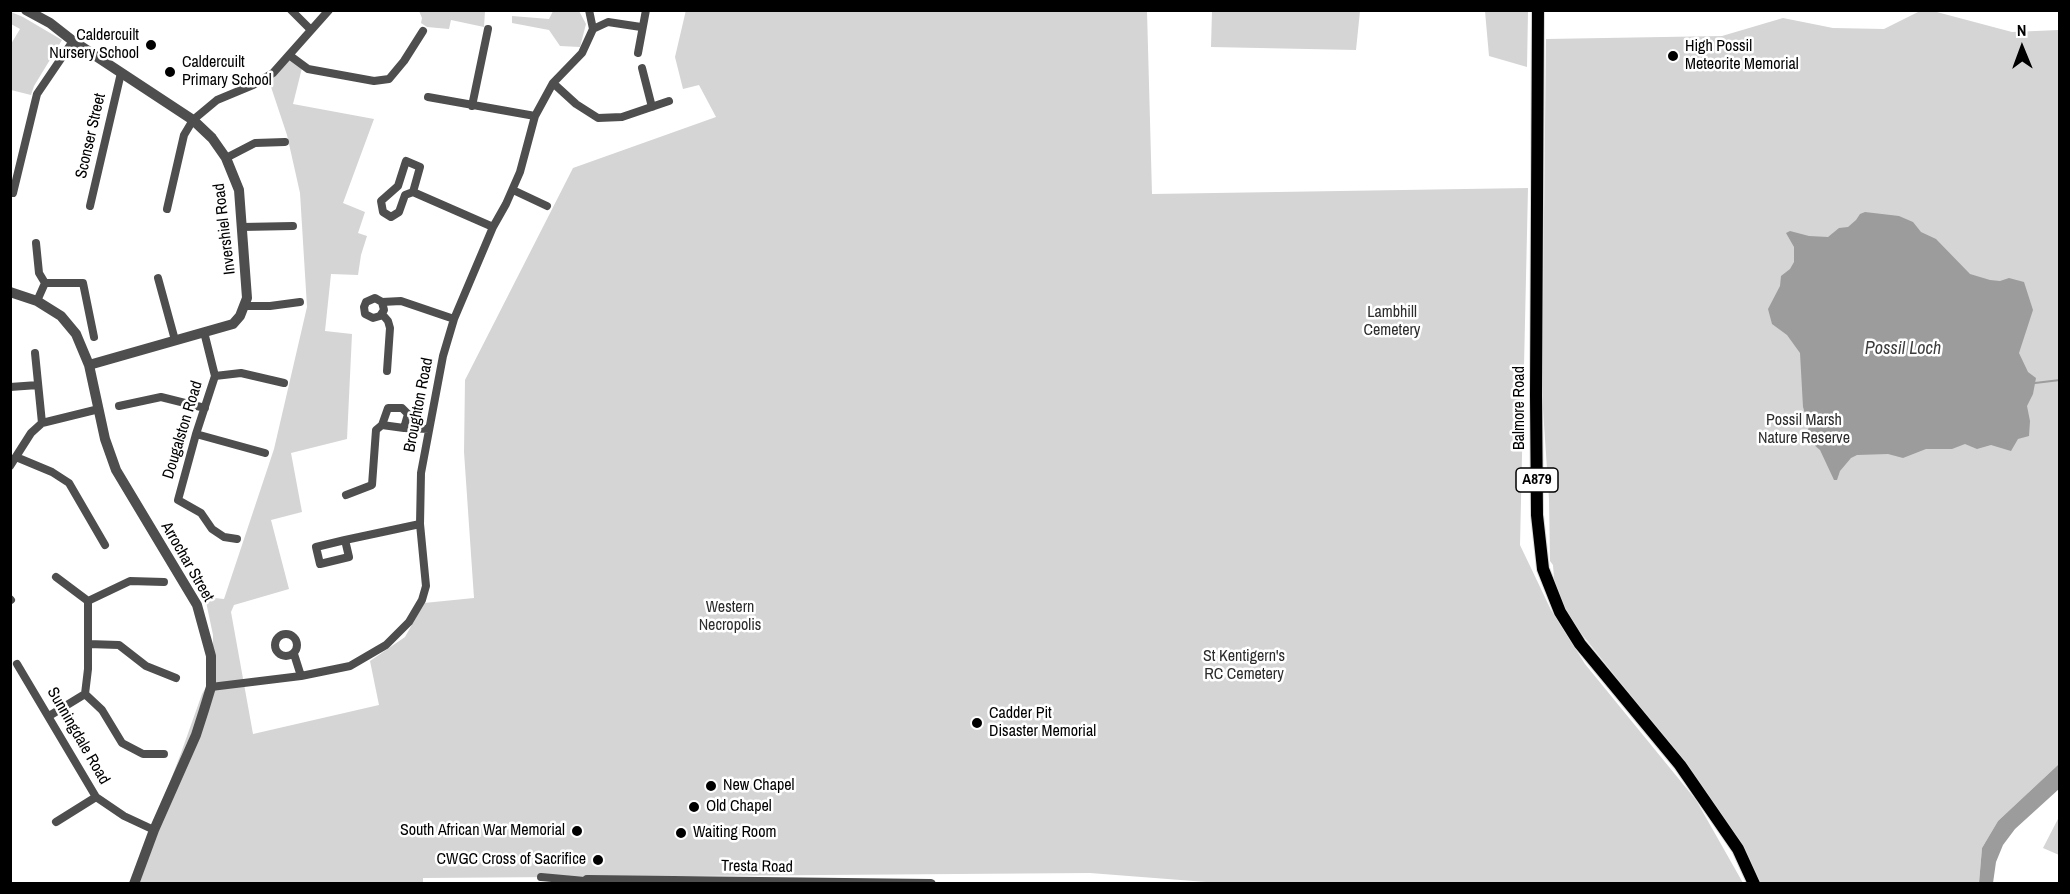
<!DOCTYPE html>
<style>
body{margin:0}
#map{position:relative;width:2070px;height:894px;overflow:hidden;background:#fff;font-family:"Archivo Narrow",sans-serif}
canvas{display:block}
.frame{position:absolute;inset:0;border:12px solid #000;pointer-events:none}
.north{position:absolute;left:1992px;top:18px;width:60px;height:60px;-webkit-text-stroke:4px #fff;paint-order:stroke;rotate:359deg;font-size:16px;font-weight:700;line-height:24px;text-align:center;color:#000}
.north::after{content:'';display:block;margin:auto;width:21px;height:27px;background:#000;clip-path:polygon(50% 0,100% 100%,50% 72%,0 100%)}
</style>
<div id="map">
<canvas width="2070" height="894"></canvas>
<div class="frame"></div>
<div class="north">N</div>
</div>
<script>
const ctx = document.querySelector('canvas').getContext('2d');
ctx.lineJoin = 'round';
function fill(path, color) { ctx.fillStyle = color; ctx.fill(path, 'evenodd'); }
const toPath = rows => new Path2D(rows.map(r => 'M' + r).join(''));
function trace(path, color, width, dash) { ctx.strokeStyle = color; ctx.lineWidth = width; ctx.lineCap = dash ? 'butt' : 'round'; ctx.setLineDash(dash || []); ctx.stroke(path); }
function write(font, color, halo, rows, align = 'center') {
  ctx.font = font + ' "Archivo Narrow",sans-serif'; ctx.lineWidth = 5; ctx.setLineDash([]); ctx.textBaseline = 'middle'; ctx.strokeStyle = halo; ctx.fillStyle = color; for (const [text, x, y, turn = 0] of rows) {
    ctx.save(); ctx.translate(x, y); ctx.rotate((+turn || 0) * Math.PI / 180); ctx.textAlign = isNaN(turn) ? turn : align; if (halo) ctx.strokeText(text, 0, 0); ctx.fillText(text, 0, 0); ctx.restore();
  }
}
fill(toPath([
 [686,10,1147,11,1152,194,1528,188,1520,545,1551,610,1585,664,1696,800,1743,883,1232,884,1090,873,423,878,423,884,131,884,181,753,202,694,213,675,213,635,205,597,224,599,274,449,307,307,300,193,287,135,269,81,290,59,302,68,293,104,374,119,343,203,365,212,358,233,367,236,361,255,358,275,331,274,325,331,352,334,347,439,291,453,302,512,271,520,289,589,234,605,231,612,253,734,379,705,370,661,405,637,424,603,474,598,464,452,465,380,573,168,716,117,699,85,683,89,675,57],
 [1922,10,1933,11,2012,32,2059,30,2059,764,1998,821,1982,848,1979,883,1759,883,1746,855,1647,716,1577,628,1555,591,1553,565,1550,561,1549,499,1542,394,1546,39,1722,36,1783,18,1833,28,1884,29],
 [419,11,485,11,484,27,451,20,449,29,427,27,421,23,422,18],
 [553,11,579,11,586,24,580,47,560,46,549,30,512,23,512,16,549,19],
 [1212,11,1360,11,1356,50,1211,47],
 [1485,11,1528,11,1527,67,1489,56],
 [11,12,23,17,62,40,34,86,31,95,11,90,11,44,20,29,11,24],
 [2059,817,2059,855,2043,848]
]), '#d5d5d5');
fill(toPath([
 [1865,212,1899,216,1913,222,1921,232,1936,239,1970,274,1990,280,2000,281,2009,278,2024,282,2033,310,2019,353,2028,372,2036,378,2033,394,2027,406,2030,421,2029,436,2018,439,2011,451,1991,445,1977,449,1965,444,1952,449,1926,449,1903,458,1888,454,1857,455,1851,458,1840,471,1837,480,1834,480,1820,450,1806,438,1809,426,1803,407,1800,353,1787,335,1772,324,1768,309,1780,286,1781,276,1790,269,1794,262,1794,247,1786,233,1790,231,1809,236,1828,237,1839,228,1848,227,1856,220,1860,214],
 [2059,764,2059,789,2015,829,2003,845,1996,862,1993,883,1979,883,1982,848,1998,821]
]), '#9c9c9c');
trace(toPath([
 [2035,383,2060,380]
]), '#9c9c9c', 2);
const primary = toPath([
 [1538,10,1536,395,1537,515,1543,569,1560,612,1580,644,1680,765,1738,849,1754,884]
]);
trace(primary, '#dbdbdb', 14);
trace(toPath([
 [291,10,311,30],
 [593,29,608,22,641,27],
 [638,53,646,10],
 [289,55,308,69,374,81,389,79,404,61,423,31],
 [642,68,652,107],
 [553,83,576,104,598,118,622,117,669,101],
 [428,97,535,116],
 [472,106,488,29],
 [226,158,255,143,285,142],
 [513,190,547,206],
 [413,192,420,167,406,161,398,186,381,201,383,212,391,217,399,212,405,195,413,192,493,227],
 [13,193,37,94,73,41],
 [90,206,121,73],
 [167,209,184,135,193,120,217,100,253,85,273,73,329,10],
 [242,227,293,226],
 [36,243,39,273,45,283,37,301],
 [158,278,175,340],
 [45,283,83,283,94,337],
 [382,302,384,310,380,316,373,318,365,314,364,307,366,302,375,298,382,302,401,301,454,319],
 [245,306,270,306,300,302],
 [382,314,388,321,390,328,387,371],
 [204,332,215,376,196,434,178,500,201,513,212,529,224,537,237,539],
 [35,353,42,423],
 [215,376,241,373,284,383],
 [10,387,38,385],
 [119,406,161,397,205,408],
 [382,425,388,408,402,408,408,414,404,428],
 [196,434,265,453],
 [16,457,52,472,69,483,105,545],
 [10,466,31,433,42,423,99,409],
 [346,495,372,485,376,430,382,425,404,428,429,429],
 [345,540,349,557,320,564,316,547,345,540,420,524],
 [56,577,88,601],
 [10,599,11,600],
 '275 645a11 11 0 1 1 22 0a11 11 0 1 1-22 0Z',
 [88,644,119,645,146,666,176,678],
 [294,654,301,676],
 [17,664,96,797,124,816,154,830],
 [211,687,301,676,350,666,386,645,409,622,422,600,426,586,420,524,421,473,443,356,454,319,493,227,506,204,520,172,535,116,553,83,582,53,593,29,589,10],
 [85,694,102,710,122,743,143,754,164,754],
 [49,716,85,694,88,669,88,601,130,581,164,582],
 [56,822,96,797],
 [541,877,585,881]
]), '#4e4e4e', 8);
trace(toPath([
 [26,10,50,23,73,41,193,120,212,138,226,158,239,190,247,298,240,316,233,324,89,365],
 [10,292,37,301,61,316,76,334,89,365,105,439,116,470,197,605,211,656,211,687,204,710,196,735,154,830,134,884],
 [583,884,587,880,931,884]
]), '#4e4e4e', 10);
trace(primary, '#000', 12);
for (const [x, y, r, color] of [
 [151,45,6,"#000"],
 [1673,56,6,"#000"],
 [170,72,6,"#000"],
 [977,723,6,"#000"],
 [711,786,6,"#000"],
 [694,807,6,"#000"],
 [577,831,6,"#000"],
 [681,833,6,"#000"],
 [598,860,6,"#000"]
]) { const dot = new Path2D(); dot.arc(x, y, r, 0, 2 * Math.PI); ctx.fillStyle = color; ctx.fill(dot); trace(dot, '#fff', 2); }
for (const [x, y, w] of [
 [1537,480,42]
]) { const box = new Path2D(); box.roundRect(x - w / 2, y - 12, w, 24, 4.5); ctx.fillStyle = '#fff'; ctx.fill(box); trace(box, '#000', 1.5); }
write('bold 15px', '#000', null, [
 ["A879",1537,480]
]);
write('16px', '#000', '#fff', [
 ["Caldercuilt",139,36,"right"],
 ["Nursery School",139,54,"right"],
 ["High Possil",1685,47],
 ["Meteorite Memorial",1685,65],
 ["Caldercuilt",182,63],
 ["Primary School",182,81],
 ["Cadder Pit",989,714],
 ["Disaster Memorial",989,732],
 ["New Chapel",723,786],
 ["Old Chapel",706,807],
 ["South African War Memorial",565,831,"right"],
 ["Waiting Room",693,833],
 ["CWGC Cross of Sacrifice",586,860,"right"]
], 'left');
write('16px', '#000', '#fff', [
 ["Sconser Street",91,136,-77],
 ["Invershiel Road",225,229,-97],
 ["Broughton Road",419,405,-79],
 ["Balmore Road",1520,408,-90],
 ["Dougalston Road",183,430,-73],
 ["Arrochar Street",187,562,60],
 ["Sunningdale Road",78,736,60],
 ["Tresta Road",757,867,1]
]);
write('16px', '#2c2c2c', '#fff', [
 ["Lambhill",1392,313],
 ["Cemetery",1392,331],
 ["Possil Marsh",1804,421],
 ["Nature Reserve",1804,439],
 ["Western",730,608],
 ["Necropolis",730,626],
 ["St Kentigern's",1244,657],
 ["RC Cemetery",1244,675]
]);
write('italic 18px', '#3d3d3d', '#fff', [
 ["Possil Loch",1903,349]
]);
</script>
